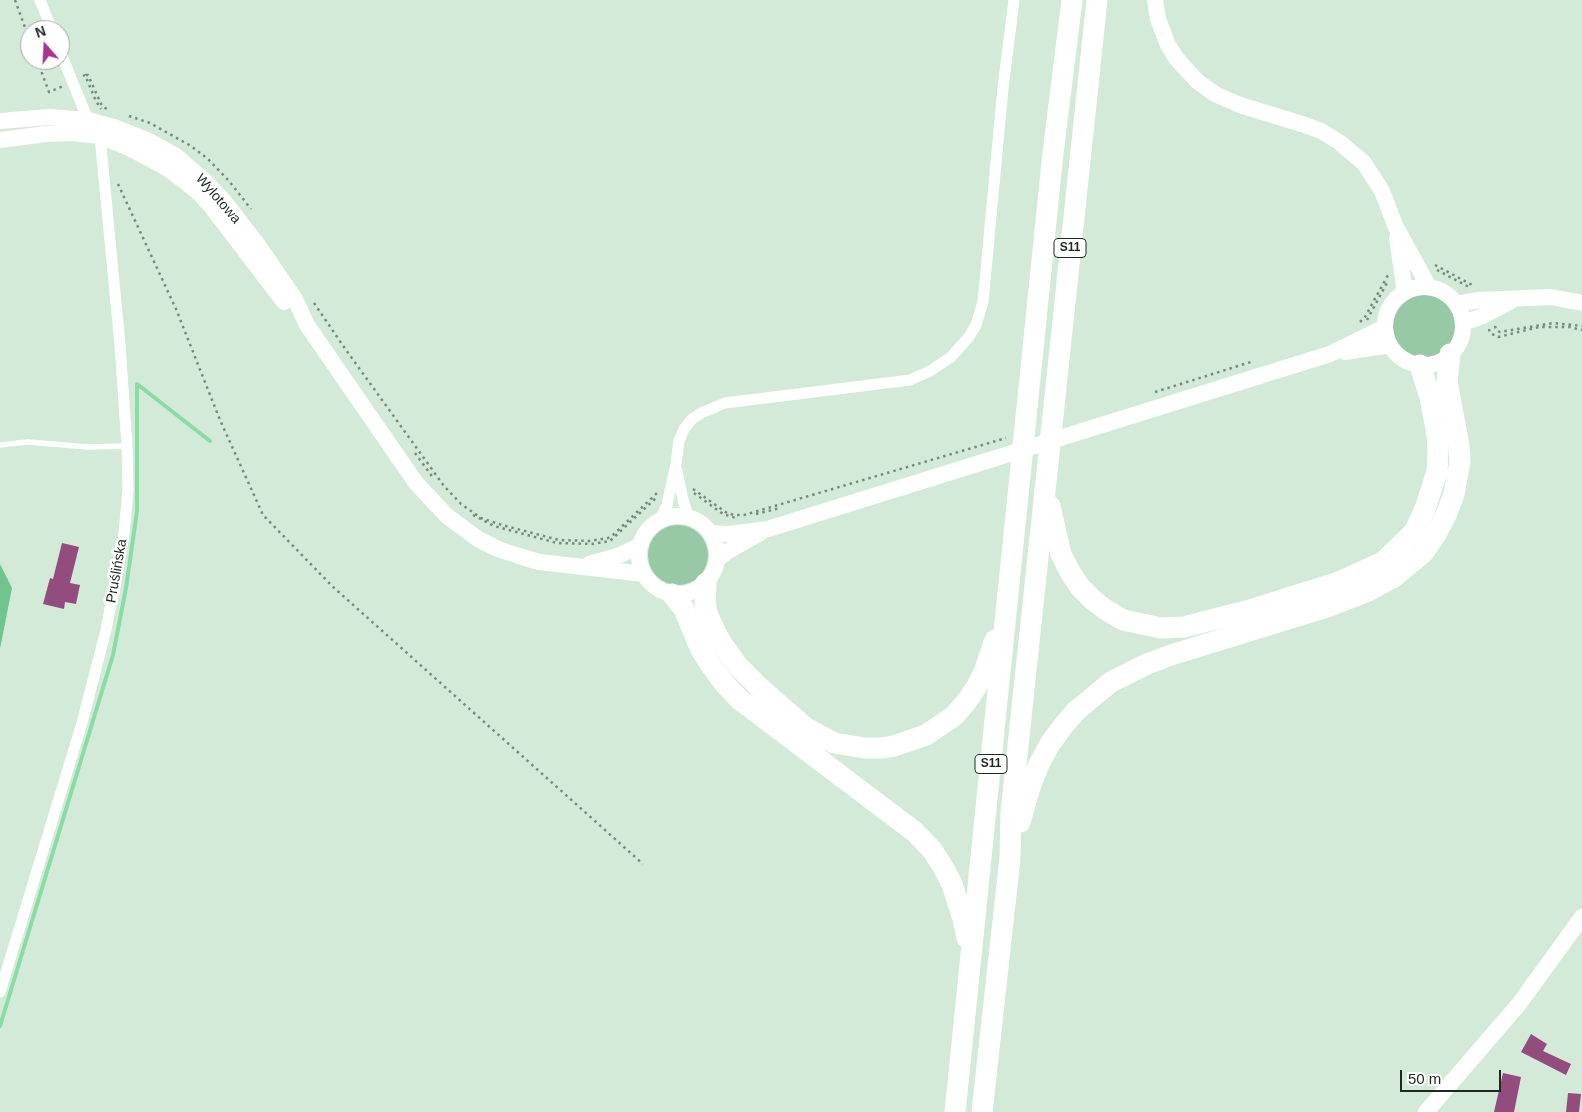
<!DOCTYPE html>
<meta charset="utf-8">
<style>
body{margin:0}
#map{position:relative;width:1582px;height:1112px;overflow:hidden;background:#d3ead9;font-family:Arial,sans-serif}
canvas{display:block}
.north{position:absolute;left:20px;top:20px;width:50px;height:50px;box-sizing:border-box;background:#fff;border:1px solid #a5a9a6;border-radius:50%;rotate:341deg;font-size:14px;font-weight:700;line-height:20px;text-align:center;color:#1f2721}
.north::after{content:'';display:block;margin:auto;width:18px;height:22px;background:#aa348c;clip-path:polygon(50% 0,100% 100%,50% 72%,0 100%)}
.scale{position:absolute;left:1400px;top:1070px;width:101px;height:22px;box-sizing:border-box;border:2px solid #1f2721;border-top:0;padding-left:6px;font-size:15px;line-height:18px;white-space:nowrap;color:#1f2721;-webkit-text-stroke:4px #fff;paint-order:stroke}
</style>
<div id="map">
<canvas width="1582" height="1112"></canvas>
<div class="north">N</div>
<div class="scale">50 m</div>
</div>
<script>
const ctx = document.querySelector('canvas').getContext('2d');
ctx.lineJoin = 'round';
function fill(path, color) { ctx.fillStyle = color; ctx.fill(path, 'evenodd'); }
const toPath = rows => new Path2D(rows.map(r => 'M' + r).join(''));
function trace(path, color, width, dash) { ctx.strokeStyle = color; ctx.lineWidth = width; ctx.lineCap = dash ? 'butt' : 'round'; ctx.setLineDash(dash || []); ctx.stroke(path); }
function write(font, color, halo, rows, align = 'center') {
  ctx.font = font + ' Arial,sans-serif'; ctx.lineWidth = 5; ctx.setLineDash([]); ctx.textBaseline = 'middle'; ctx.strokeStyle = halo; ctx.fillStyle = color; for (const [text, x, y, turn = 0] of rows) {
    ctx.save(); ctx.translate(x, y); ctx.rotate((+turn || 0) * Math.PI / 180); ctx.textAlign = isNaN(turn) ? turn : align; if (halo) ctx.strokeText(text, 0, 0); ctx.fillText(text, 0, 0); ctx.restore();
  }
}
fill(toPath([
 '1393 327a32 32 0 1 1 64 0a32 32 0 1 1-64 0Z',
 '648 555a30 30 0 1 1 60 0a30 30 0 1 1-60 0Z'
]), '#98c9a7');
fill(toPath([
 [0,564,12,588,0,649]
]), '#71c48e');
trace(toPath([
 [0,1026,113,655,126,588,137,511,137,384,210,441]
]), '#89dca5', 4);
fill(toPath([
 [62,543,79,547,70,583,80,585,76,604,65,602,64,609,43,604,50,578,53,579],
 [1531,1034,1547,1044,1543,1051,1571,1064,1566,1075,1521,1052],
 [1503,1073,1521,1077,1514,1112,1494,1112],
 [1568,1093,1581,1094,1579,1112,1566,1112]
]), '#924c7d');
trace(toPath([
 [15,0,30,41],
 [37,60,49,92,63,86],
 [86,75,88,75,102,106,107,109],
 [83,76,85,75,96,101,101,109],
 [129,116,150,123,191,146,208,159,229,181,251,209],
 [118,184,176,309,220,420,263,515,332,586,643,864],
 [1435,265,1474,286],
 [1437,270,1469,287],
 [314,303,346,350,444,486,461,504,481,518,502,525,559,540,589,541,608,538,613,535,658,492],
 [1367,320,1388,281],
 [1360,322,1365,317,1388,275],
 [1495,326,1496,330,1500,332,1553,323,1582,326],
 [1489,329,1490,333,1498,337,1539,327,1569,327,1582,330],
 [1155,392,1254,361],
 [415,453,434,479],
 [693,489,727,513,734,515,744,515,1006,438],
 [694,493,723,514,736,518],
 [756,514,780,508],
 [473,515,494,526,557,543,592,544,610,541,657,497]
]), '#79897d', 2.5, [2.5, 4]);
trace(toPath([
 [0,445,28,442,88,447,127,446]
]), '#fff', 5.5);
trace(toPath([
 [40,0,52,30],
 [677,471,683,500,689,518],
 [659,522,667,505,676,464,679,441,684,429,692,419,701,413,725,403,910,380,930,371,951,357,969,337,976,325,983,302,1003,88,1014,0],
 [0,992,82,723,106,630,124,534,128,489,127,446,120,345,100,136,88,120,60,51]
]), '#fff', 11);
trace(toPath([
 [1155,0,1158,19,1168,45,1176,58,1197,81,1215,94,1240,105,1305,125,1321,131,1339,142,1364,163,1382,191,1395,225,1429,287],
 [0,121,49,117,88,120,114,127,149,141,176,156,205,181,223,200,258,245,295,299,307,325,416,483,447,516,478,539,498,549,519,556,539,562,644,574],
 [0,140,46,134,71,133,100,136,127,147,167,168,198,192,210,205,284,302],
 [1397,238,1405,292],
 '1385 326a39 39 0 1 1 78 0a39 39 0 1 1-78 0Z',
 [1456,304,1479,300,1551,297,1582,303],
 [1463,323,1483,316,1511,301],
 [1345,352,1390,345],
 '639 555a39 39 0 1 1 78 0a39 39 0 1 1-78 0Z',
 [710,533,729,534,768,529,1330,354,1385,327],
 [717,559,730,550,760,533],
 [589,564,618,556,637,547,641,544],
 [1426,1112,1519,1004,1582,917]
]), '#fff', 16);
trace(toPath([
 [1050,506,1061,554,1070,572,1080,587,1093,600,1106,610,1123,620,1161,628,1184,627,1250,610,1339,582,1383,562,1414,532,1425,509,1437,472,1438,449,1437,434,1430,397,1420,365],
 [706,583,705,603,708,616,720,641,738,666,761,689,806,728,834,743,865,748,881,748,894,746,926,735,954,716,967,701,977,686,984,672,995,640],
 [672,594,684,609,700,648,710,664,724,683,739,699,915,832,933,851,943,867,952,884,963,919,967,938],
 [1020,822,1030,787,1039,764,1050,744,1063,726,1076,711,1111,682,1147,664,1171,655,1327,607,1366,592,1394,577,1423,553,1435,536,1446,515,1454,494,1460,462,1459,445,1447,382,1450,354],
 [955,1112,1053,153,1072,0],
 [982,1112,1010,858,1011,812,1097,0]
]), '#fff', 21);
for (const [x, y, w] of [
 [1070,248,32],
 [991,764,32]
]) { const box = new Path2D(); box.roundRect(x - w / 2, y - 9.5, w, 19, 4); ctx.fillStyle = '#fff'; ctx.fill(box); trace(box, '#1f2721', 1); }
write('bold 12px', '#1f2721', null, [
 ["S11",1070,248],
 ["S11",991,764]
]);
write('14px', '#1f2721', '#fff', [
 ["Wylotowa",218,199,49],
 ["Pruślińska",117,571,-80]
]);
</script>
